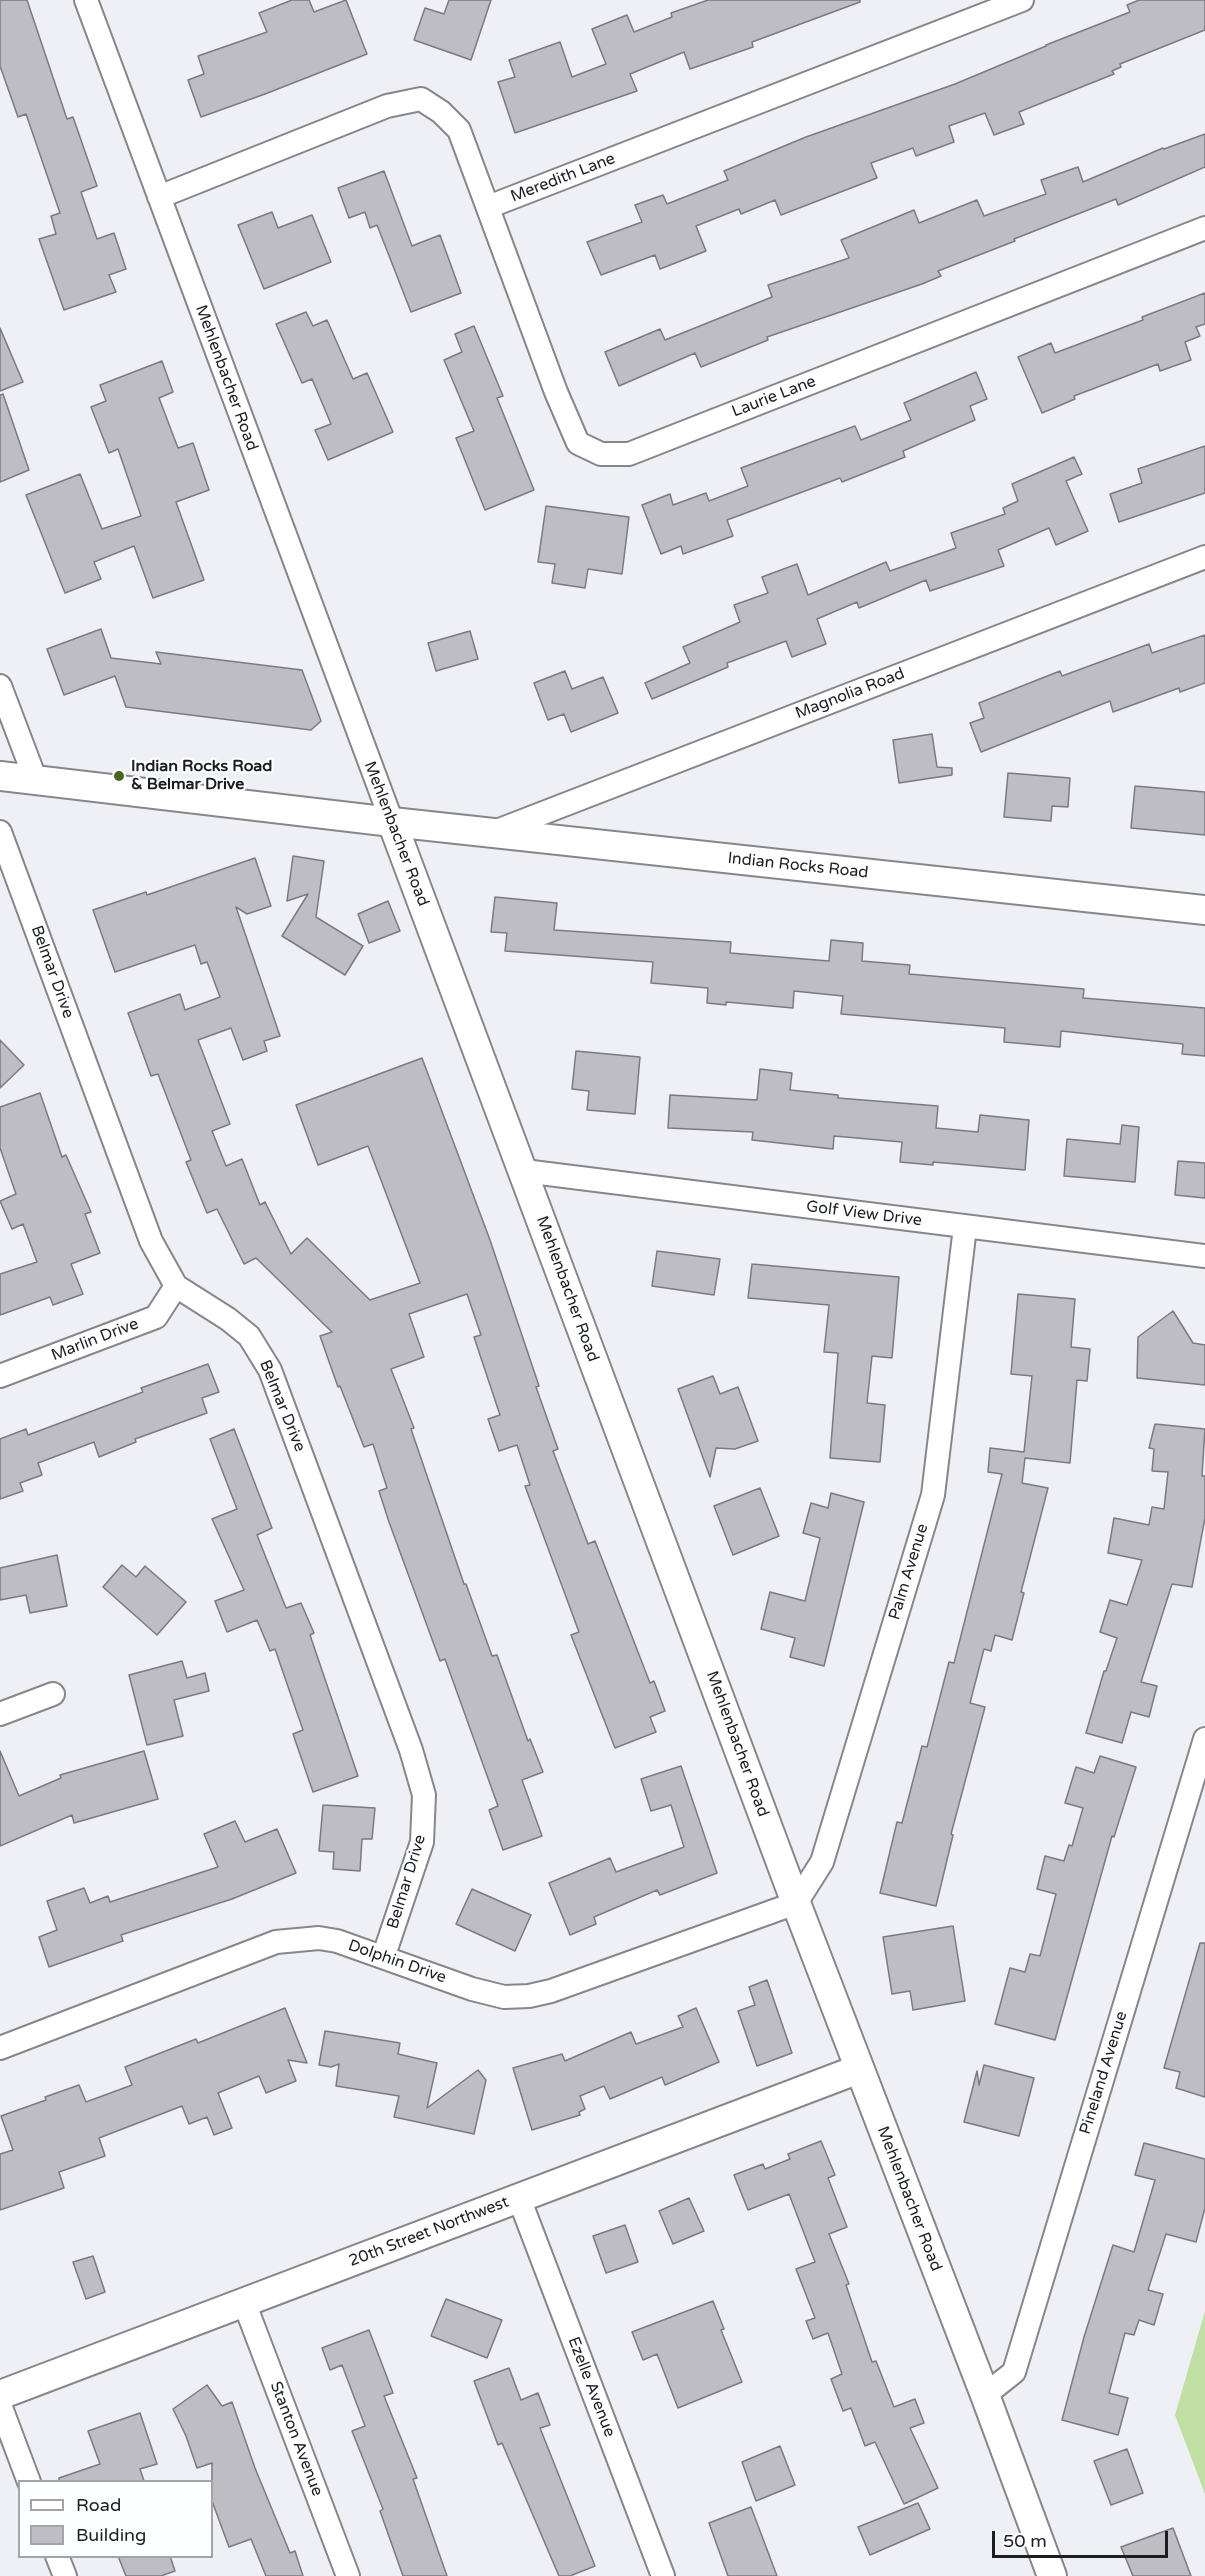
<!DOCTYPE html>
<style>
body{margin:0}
#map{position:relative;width:1205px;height:2576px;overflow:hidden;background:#eff0f6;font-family:"Varela Round",sans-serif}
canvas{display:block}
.legend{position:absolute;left:18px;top:2480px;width:195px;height:78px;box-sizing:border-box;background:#fdfeff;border:2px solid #a3a4a5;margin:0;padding:8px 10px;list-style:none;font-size:18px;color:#1d1d1f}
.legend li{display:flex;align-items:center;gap:12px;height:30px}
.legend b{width:30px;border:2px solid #a3a4a5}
.scale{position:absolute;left:992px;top:2531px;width:176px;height:27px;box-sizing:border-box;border:3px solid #1d1d1f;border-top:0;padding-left:8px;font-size:18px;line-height:21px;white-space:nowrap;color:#1d1d1f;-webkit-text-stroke:4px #fdfeff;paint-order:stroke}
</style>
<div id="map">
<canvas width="1205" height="2576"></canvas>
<ul class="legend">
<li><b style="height:8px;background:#fff"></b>Road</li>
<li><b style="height:16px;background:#bdbdc3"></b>Building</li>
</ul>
<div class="scale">50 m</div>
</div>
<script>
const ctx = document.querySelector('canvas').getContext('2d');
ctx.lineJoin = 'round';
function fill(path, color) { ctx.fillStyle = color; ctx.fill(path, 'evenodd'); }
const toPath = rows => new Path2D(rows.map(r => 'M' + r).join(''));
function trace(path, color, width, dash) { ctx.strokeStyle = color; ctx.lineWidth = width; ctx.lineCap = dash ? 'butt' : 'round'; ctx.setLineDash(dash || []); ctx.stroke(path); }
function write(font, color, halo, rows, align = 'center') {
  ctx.font = font + ' "Varela Round",sans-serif'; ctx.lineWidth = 4.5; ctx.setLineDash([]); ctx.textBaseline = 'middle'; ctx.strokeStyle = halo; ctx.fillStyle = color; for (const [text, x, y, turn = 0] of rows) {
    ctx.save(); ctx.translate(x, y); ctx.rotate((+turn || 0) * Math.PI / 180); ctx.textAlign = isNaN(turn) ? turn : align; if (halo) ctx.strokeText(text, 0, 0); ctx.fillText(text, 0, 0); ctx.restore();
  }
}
fill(toPath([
 [1205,2311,1205,2494,1175,2415]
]), '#c0dfa3');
const building = toPath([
 [0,0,27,0,67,119,73,117,97,186,81,192,97,239,114,233,126,269,109,275,116,292,64,310,39,239,56,234,51,216,60,213,26,114,18,117,0,66,0,0],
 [292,0,309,0,314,12,346,0,367,54,265,94,201,117,188,80,204,74,198,56,267,32,259,13,292,0],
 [449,0,491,0,471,60,414,40,425,8,444,14,449,0],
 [708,0,860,0,860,2,752,42,753,47,690,69,684,52,630,74,637,91,515,133,498,82,515,77,509,60,560,42,572,77,606,64,592,29,627,15,634,32,672,17,671,13,708,0],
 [1139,0,1205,0,1205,30,1120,64,1121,67,1112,71,1114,74,1019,112,1024,124,994,135,985,113,949,126,954,142,916,156,913,148,871,163,877,178,781,215,775,200,741,214,739,209,696,226,706,251,660,269,655,255,601,275,587,242,642,222,635,205,663,195,667,204,728,180,724,171,806,137,955,84,1046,46,1046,45,1130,12,1127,5,1139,0],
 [1205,134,1205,167,1118,205,1116,199,1014,239,1015,241,938,271,941,276,922,284,767,337,768,340,701,367,695,353,619,386,605,352,660,329,665,340,772,297,768,285,849,258,841,240,914,210,919,223,977,200,984,216,1046,194,1041,180,1078,167,1083,182,1163,148,1164,149,1205,134],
 [384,171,412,246,440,235,461,293,411,312,377,225,370,228,365,212,349,218,338,188,384,171],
 [272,212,278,228,312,215,331,262,264,289,238,225,272,212],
 [1205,293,1205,324,1196,327,1200,336,1185,342,1191,360,1160,371,1158,364,1074,396,1075,399,1042,413,1018,357,1051,343,1055,353,1143,320,1142,317,1205,293],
 [306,312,313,326,327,320,353,379,367,373,393,432,328,460,315,430,331,424,312,379,302,383,276,324,306,312],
 [474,326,503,396,497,398,534,490,485,510,456,438,474,431,444,360,462,352,455,334,474,326],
 [0,328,23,382,0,391,0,328],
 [162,361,173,392,159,398,178,448,193,443,209,490,176,502,204,580,153,598,134,546,94,562,101,579,65,593,26,495,80,474,102,529,141,516,118,449,109,453,91,407,106,401,100,385,162,361],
 [976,372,987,399,970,406,975,420,903,451,905,457,842,482,840,478,727,520,733,536,683,554,681,546,661,554,642,505,670,494,673,505,706,493,709,501,748,486,741,468,855,426,861,440,911,420,904,403,976,372],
 [3,394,29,470,0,482,0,395,3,394],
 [1205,446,1205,493,1119,522,1110,494,1142,483,1138,469,1205,446],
 [1074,457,1082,474,1066,481,1088,531,1056,545,1049,528,998,550,1004,566,930,591,926,580,859,608,857,602,817,619,826,644,792,657,786,641,727,663,728,667,652,699,645,683,690,663,683,647,740,622,734,605,768,593,762,577,797,564,808,595,886,562,890,571,956,548,951,533,1005,514,1003,508,1018,501,1012,484,1074,457],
 [546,506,629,517,622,574,588,569,585,588,552,583,555,564,538,562,546,506],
 [101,629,111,658,161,664,156,652,302,670,321,721,311,730,126,707,115,676,64,695,47,649,101,629],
 [470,631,478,659,436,671,428,643,470,631],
 [1205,635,1205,683,1180,692,1179,688,1113,712,1110,701,981,752,970,723,984,718,979,703,1060,671,1062,676,1149,644,1152,653,1205,635],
 [565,671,572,689,603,677,618,713,571,732,564,714,548,720,534,683,565,671],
 [932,734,937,767,952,768,952,775,899,783,893,740,932,734],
 [1008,773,1070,778,1068,807,1052,806,1051,821,1004,817,1008,773],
 [1135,786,1205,792,1205,835,1131,828,1135,786],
 [293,856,324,861,316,917,363,946,345,975,282,936,308,894,287,901,293,856],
 [255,858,271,906,247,914,236,907,280,1036,264,1041,267,1051,243,1060,231,1028,198,1040,230,1124,212,1131,226,1166,242,1159,260,1205,265,1202,291,1254,307,1238,370,1300,420,1283,368,1146,318,1165,296,1105,422,1058,490,1240,539,1386,536,1387,558,1449,553,1451,588,1544,595,1541,650,1683,654,1681,665,1711,650,1717,656,1732,615,1748,571,1635,579,1632,525,1486,530,1485,517,1445,499,1451,488,1419,500,1415,474,1337,481,1335,467,1294,409,1314,424,1357,391,1369,414,1428,411,1429,464,1584,466,1584,492,1656,497,1655,528,1741,530,1739,543,1772,522,1780,542,1836,503,1850,489,1810,498,1806,445,1659,440,1661,389,1522,379,1491,387,1488,373,1444,364,1447,340,1386,338,1387,320,1336,332,1332,256,1258,244,1264,217,1209,207,1213,186,1162,191,1160,158,1074,151,1076,128,1013,180,994,185,1010,220,997,207,962,201,964,195,945,115,972,93,910,146,892,147,895,255,858],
 [495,897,557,903,554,930,731,942,730,953,829,961,831,940,863,943,862,961,910,965,909,974,1084,989,1083,998,1205,1008,1205,1056,1182,1054,1183,1044,1061,1031,1060,1047,1004,1042,1005,1028,841,1014,843,996,794,991,793,1008,726,1002,726,1005,707,1003,708,988,651,983,653,962,505,951,507,933,491,932,495,897],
 [388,901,400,931,369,943,358,914,388,901],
 [0,1040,24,1065,0,1088,0,1040],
 [576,1051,640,1057,635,1114,587,1110,589,1091,572,1089,576,1051],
 [760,1069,792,1073,790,1090,838,1095,838,1098,938,1106,936,1128,978,1132,980,1115,1029,1120,1025,1170,933,1162,933,1165,900,1162,902,1142,834,1136,833,1149,752,1140,753,1132,668,1128,670,1095,757,1100,760,1069],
 [40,1093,62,1157,66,1155,91,1212,85,1214,100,1253,71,1264,83,1294,53,1305,50,1297,0,1315,0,1274,37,1262,23,1224,12,1229,0,1201,16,1194,0,1148,0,1107,40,1093],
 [1122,1125,1139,1127,1135,1182,1064,1176,1067,1139,1120,1144,1122,1125],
 [1178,1161,1205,1163,1205,1198,1175,1195,1178,1161],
 [657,1251,720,1259,714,1295,652,1286,657,1251],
 [752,1264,899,1277,892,1358,872,1356,867,1403,885,1405,880,1462,830,1458,838,1353,824,1352,829,1305,748,1298,752,1264],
 [1018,1294,1075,1299,1071,1347,1090,1349,1087,1381,1077,1380,1070,1463,1025,1458,1022,1483,1048,1488,1021,1592,1024,1593,1012,1640,995,1635,991,1651,984,1649,970,1703,985,1707,951,1834,953,1835,936,1906,880,1893,897,1822,902,1823,922,1746,927,1747,949,1662,954,1663,1002,1474,988,1472,990,1448,1024,1452,1032,1376,1011,1374,1018,1294],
 [1173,1311,1193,1343,1205,1345,1205,1385,1137,1378,1138,1337,1173,1311],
 [208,1364,219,1392,202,1398,207,1413,135,1439,136,1442,99,1457,94,1442,38,1463,42,1475,20,1483,23,1491,0,1499,0,1439,26,1429,28,1435,143,1392,141,1388,208,1364],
 [713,1376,720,1394,738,1387,758,1441,735,1449,716,1448,710,1477,678,1389,713,1376],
 [1155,1424,1205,1429,1202,1476,1205,1476,1205,1518,1192,1587,1172,1584,1141,1682,1157,1686,1149,1717,1131,1712,1122,1743,1086,1733,1104,1671,1106,1671,1117,1638,1100,1632,1110,1600,1127,1605,1142,1560,1108,1553,1114,1518,1149,1525,1152,1507,1164,1509,1168,1472,1152,1471,1154,1449,1149,1448,1155,1424],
 [234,1429,272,1528,257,1535,286,1608,301,1603,314,1633,310,1635,358,1776,313,1792,293,1734,303,1730,275,1649,270,1651,257,1620,227,1632,215,1601,244,1590,212,1519,237,1509,210,1439,234,1429],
 [760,1488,779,1536,733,1555,714,1506,760,1488],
 [831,1493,864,1502,824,1666,790,1657,795,1638,761,1629,770,1592,805,1601,820,1538,803,1533,811,1503,828,1508,831,1493],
 [57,1555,67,1606,30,1613,26,1595,0,1600,0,1568,57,1555],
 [122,1565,136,1577,145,1566,186,1602,157,1635,103,1587,122,1565],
 [182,1661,187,1678,205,1673,209,1691,174,1700,183,1736,147,1745,129,1675,182,1661],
 [0,1751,19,1796,61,1778,60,1775,144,1751,158,1799,74,1823,72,1815,0,1846,0,1751],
 [1100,1756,1136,1767,1114,1837,1112,1836,1055,2040,995,2024,1010,1968,1025,1972,1030,1954,1040,1956,1056,1894,1037,1889,1045,1856,1064,1861,1069,1845,1072,1846,1083,1808,1065,1803,1076,1767,1094,1773,1100,1756],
 [681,1766,717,1873,660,1895,657,1890,594,1917,596,1924,570,1935,549,1883,610,1858,616,1872,684,1847,671,1805,651,1811,641,1779,681,1766],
 [323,1805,375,1808,372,1839,362,1839,360,1871,333,1869,334,1852,319,1851,323,1805],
 [235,1821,245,1842,277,1829,296,1873,232,1899,121,1935,123,1941,49,1967,39,1937,57,1930,47,1901,84,1888,90,1903,108,1896,110,1902,218,1867,204,1834,235,1821],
 [472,1889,531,1915,515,1951,456,1924,472,1889],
 [953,1926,965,2001,913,2010,910,1991,892,1994,883,1937,953,1926],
 [1200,1943,1205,1943,1205,2097,1176,2088,1180,2072,1164,2068,1200,1943],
 [767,1980,792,2053,757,2066,738,2011,755,2005,749,1987,767,1980],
 [285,2008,307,2063,288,2060,296,2081,266,2093,259,2076,218,2093,232,2128,214,2135,207,2117,189,2124,182,2106,99,2138,105,2156,59,2172,64,2188,0,2210,0,2154,13,2150,1,2116,46,2100,45,2097,79,2085,86,2102,132,2085,125,2067,196,2039,198,2043,285,2008],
 [696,2008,719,2062,665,2085,662,2077,610,2099,604,2086,580,2096,585,2109,579,2112,580,2115,532,2130,513,2068,562,2054,565,2061,631,2032,636,2044,683,2027,678,2016,696,2008],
 [325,2031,400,2043,398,2054,437,2063,427,2108,478,2070,486,2080,474,2134,394,2117,399,2096,336,2086,339,2064,331,2067,319,2065,325,2031],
 [984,2065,1034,2078,1019,2136,964,2122,977,2071,979,2085,984,2065],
 [821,2141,835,2175,828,2178,847,2227,829,2234,849,2284,846,2285,872,2362,876,2361,894,2407,915,2399,924,2423,910,2428,938,2488,904,2504,875,2442,865,2446,851,2408,843,2411,831,2379,842,2374,828,2333,813,2339,806,2321,815,2318,796,2269,815,2262,789,2194,748,2210,734,2175,763,2164,765,2169,790,2159,788,2154,821,2141],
 [1144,2143,1205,2159,1205,2208,1196,2242,1166,2234,1148,2290,1163,2294,1154,2325,1139,2320,1134,2335,1125,2333,1109,2393,1128,2398,1118,2435,1062,2420,1084,2337,1113,2245,1134,2252,1155,2180,1135,2175,1144,2143],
 [689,2198,704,2231,673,2244,659,2211,689,2198],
 [625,2225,638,2262,606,2273,593,2236,625,2225],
 [93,2256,105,2292,86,2299,73,2262,93,2256],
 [446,2299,502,2320,487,2358,431,2336,446,2299],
 [713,2301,724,2329,721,2330,742,2382,678,2408,657,2354,643,2360,632,2332,713,2301],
 [369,2330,393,2393,384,2396,417,2478,413,2479,447,2576,403,2576,380,2511,383,2509,352,2431,365,2426,342,2365,330,2370,322,2348,369,2330],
 [509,2368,521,2400,538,2393,550,2425,540,2428,595,2566,570,2576,559,2576,502,2443,498,2445,474,2381,509,2368],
 [207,2385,222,2406,232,2402,255,2468,290,2553,295,2551,303,2576,266,2576,251,2539,229,2547,212,2501,212,2463,197,2468,186,2436,173,2409,207,2385],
 [140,2413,157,2464,140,2469,144,2481,59,2481,59,2478,100,2464,88,2431,140,2413],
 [780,2446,795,2485,756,2501,742,2462,780,2446],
 [1127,2449,1143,2493,1111,2505,1094,2461,1127,2449],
 [918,2503,930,2529,870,2555,858,2527,918,2503],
 [751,2507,777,2576,728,2576,709,2523,751,2507],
 [1173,2528,1191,2576,1133,2576,1121,2547,1173,2528],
 [118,2556,170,2556,175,2571,161,2576,126,2576,118,2556]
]);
fill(building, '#bdbdc3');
trace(building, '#7a7a80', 1.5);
const minor = toPath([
 [86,0,392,822],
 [159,197,387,106,421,99,441,112,459,130,556,392,578,443,601,454,629,454,1205,228],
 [488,207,1022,0],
 [0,686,36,781],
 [0,832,151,1241,176,1286,228,1319,249,1336,270,1370,411,1750,424,1795,422,1842,384,1955],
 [494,832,1205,557],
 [524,1171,1205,1256],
 [0,1376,156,1317,176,1286],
 [0,1714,53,1694],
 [0,2048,276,1942,319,1938,337,1941,472,1989,504,1997,529,1996,551,1991,796,1903,822,1862,933,1495,965,1227],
 [519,2198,663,2576],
 [244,2302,348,2576],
 [985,2395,1014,2372,1205,1739],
 [0,2405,29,2482],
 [57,2556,65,2576]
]);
const tertiary = toPath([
 [0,776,392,822,1205,910],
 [392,822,796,1903,985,2395,1052,2576],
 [0,2395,859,2069]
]);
trace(minor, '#86868b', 26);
trace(tertiary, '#86868b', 32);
trace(minor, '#fff', 22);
trace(tertiary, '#fff', 28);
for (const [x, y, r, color] of [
 [119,776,6,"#47671e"]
]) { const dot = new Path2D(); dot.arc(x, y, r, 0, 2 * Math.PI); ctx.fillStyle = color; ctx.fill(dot); trace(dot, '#fdfeff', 2); }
write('16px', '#1d1d1f', '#fdfeff', [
 ["Meredith Lane",563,178,-21],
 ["Mehlenbacher Road",226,378,70],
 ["Laurie Lane",774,397,-21],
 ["Magnolia Road",850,694,-21],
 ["Mehlenbacher Road",396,834,69],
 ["Indian Rocks Road",798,866,6],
 ["Belmar Drive",52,972,70],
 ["Golf View Drive",864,1214,7],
 ["Mehlenbacher Road",567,1289,70],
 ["Marlin Drive",95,1340,-21],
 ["Belmar Drive",282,1406,68],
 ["Palm Avenue",909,1572,-73],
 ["Mehlenbacher Road",737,1744,70],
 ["Belmar Drive",407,1882,-73],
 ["Dolphin Drive",397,1962,19],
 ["Pineland Avenue",1104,2073,-73],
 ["Mehlenbacher Road",909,2199,69],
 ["20th Street Northwest",429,2232,-21],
 ["Ezelle Avenue",591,2387,69],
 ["Stanton Avenue",296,2439,69]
]);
write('bold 16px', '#1d1d1f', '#fdfeff', [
 ["Indian Rocks Road",131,767],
 ["& Belmar Drive",131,785]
], 'left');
</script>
